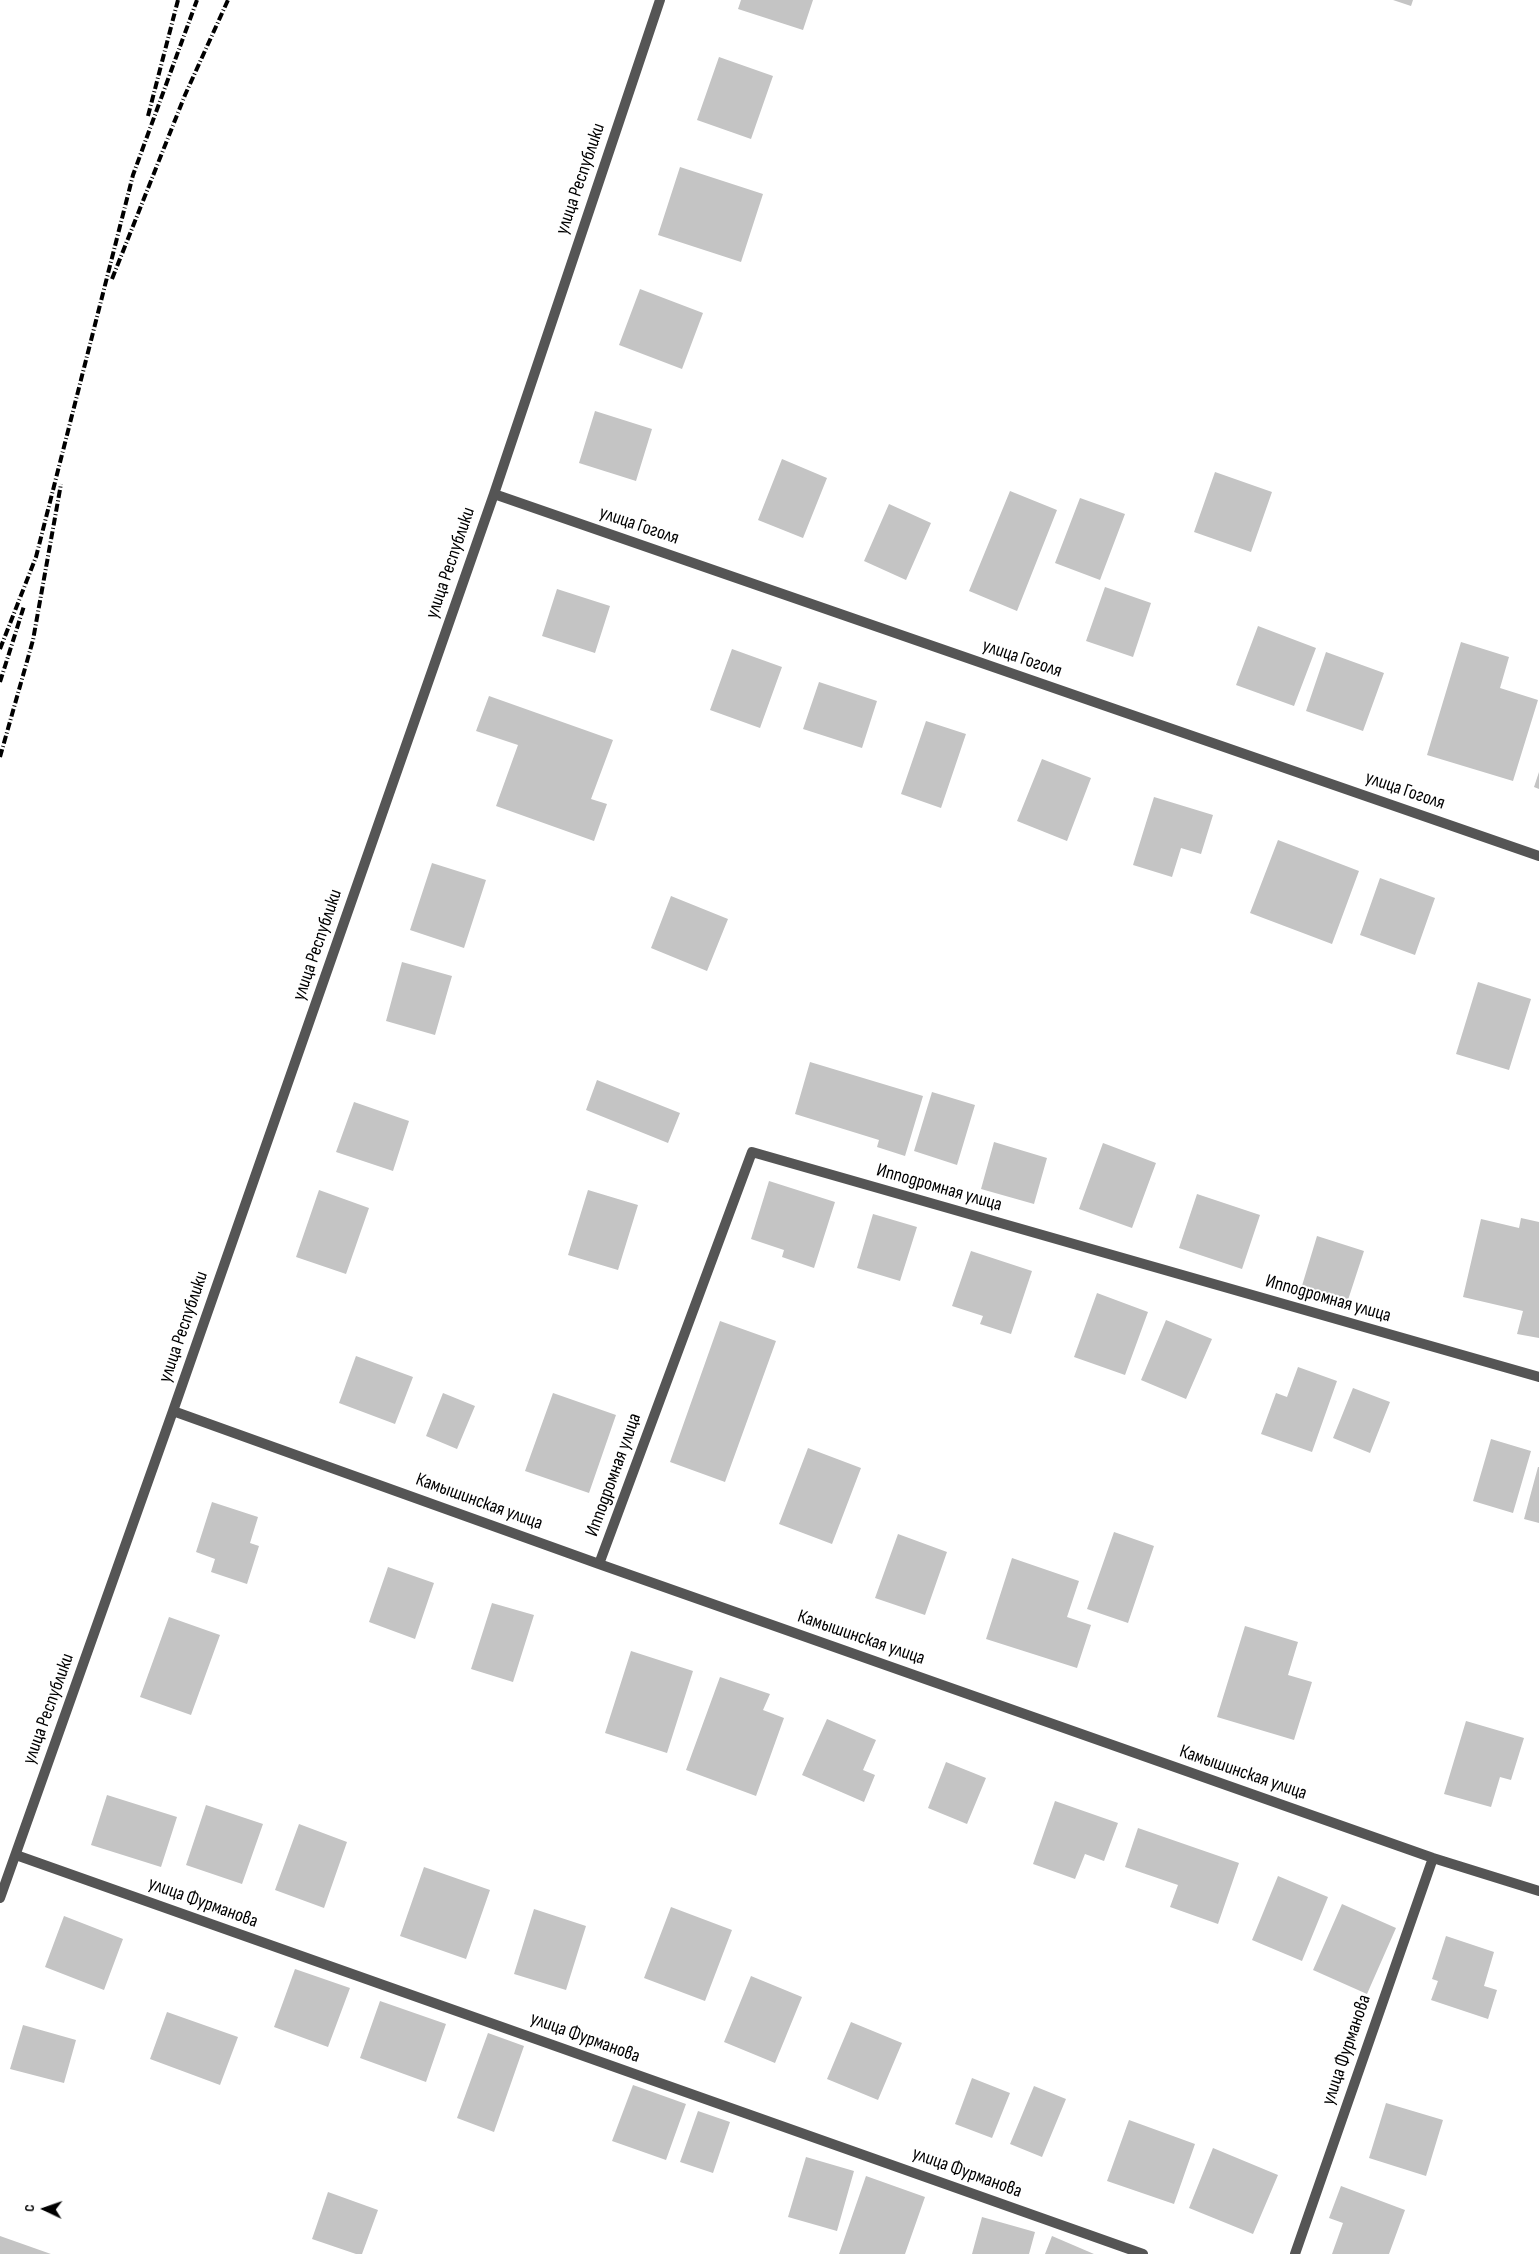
<!DOCTYPE html>
<meta charset="utf-8">
<style>
body{margin:0}
#map{position:relative;width:1539px;height:2254px;overflow:hidden;background:#fff;font-family:"Sofia Sans Condensed",sans-serif}
canvas{display:block}
.north{position:absolute;left:20px;top:2184px;width:50px;height:50px;-webkit-text-stroke:4px #fff;paint-order:stroke;rotate:273deg;font-size:14px;font-weight:700;line-height:20px;text-align:center;color:#000}
.north::after{content:'';display:block;margin:auto;width:18px;height:22px;background:#000;clip-path:polygon(50% 0,100% 100%,50% 72%,0 100%)}
</style>
<div id="map">
<canvas width="1539" height="2254"></canvas>
<div class="north">С</div>
</div>
<script>
const ctx = document.querySelector('canvas').getContext('2d');
ctx.lineJoin = 'round';
function fill(path, color) { ctx.fillStyle = color; ctx.fill(path, 'evenodd'); }
const toPath = rows => new Path2D(rows.map(r => 'M' + r).join(''));
function trace(path, color, width, dash) { ctx.strokeStyle = color; ctx.lineWidth = width; ctx.lineCap = dash ? 'butt' : 'round'; ctx.setLineDash(dash || []); ctx.stroke(path); }
function write(font, color, halo, rows, align = 'center') {
  ctx.font = font + ' "Sofia Sans Condensed",sans-serif'; ctx.lineWidth = 4; ctx.setLineDash([]); ctx.textBaseline = 'middle'; ctx.strokeStyle = halo; ctx.fillStyle = color; for (const [text, x, y, turn = 0] of rows) {
    ctx.save(); ctx.translate(x, y); ctx.rotate((+turn || 0) * Math.PI / 180); ctx.textAlign = isNaN(turn) ? turn : align; if (halo) ctx.strokeText(text, 0, 0); ctx.fillText(text, 0, 0); ctx.restore();
  }
}
fill(toPath([
 [741,0,813,0,803,30,738,9],
 [1393,0,1413,0,1411,6],
 [719,57,773,76,751,139,697,120],
 [680,167,763,194,741,262,658,235],
 [640,289,703,313,682,369,619,345],
 [595,411,652,429,636,481,579,463],
 [782,459,827,478,803,538,758,520],
 [1215,472,1272,492,1251,552,1194,532],
 [1010,491,1057,510,1017,611,969,591],
 [1080,498,1125,514,1100,580,1055,563],
 [889,504,931,523,906,580,864,561],
 [1105,587,1151,603,1133,657,1086,641],
 [557,589,610,606,595,653,542,636],
 [1258,626,1316,648,1294,706,1236,685],
 [1461,642,1509,657,1500,688,1538,700,1513,781,1427,755],
 [732,649,782,667,760,728,710,710],
 [1326,652,1384,673,1363,731,1306,711],
 [819,682,877,701,862,748,803,729],
 [489,696,613,740,591,799,607,804,594,841,496,806,518,745,476,731],
 [926,721,966,734,941,808,901,794],
 [1042,759,1091,778,1067,841,1017,821],
 [1539,772,1539,789,1534,787],
 [1154,797,1213,815,1201,854,1181,848,1172,877,1133,865],
 [1278,840,1359,871,1332,944,1250,913],
 [432,863,486,880,464,948,410,930],
 [1380,878,1435,898,1415,955,1360,935],
 [671,896,728,919,707,971,651,948],
 [402,962,452,976,435,1035,386,1021],
 [1478,982,1531,999,1509,1070,1456,1054],
 [810,1062,923,1096,905,1156,877,1147,879,1140,795,1114],
 [597,1080,680,1113,668,1143,586,1110],
 [932,1092,975,1105,957,1165,914,1151],
 [354,1102,409,1121,393,1171,336,1152],
 [994,1142,1047,1158,1034,1204,981,1189],
 [1103,1143,1156,1163,1132,1228,1079,1209],
 [769,1181,835,1202,814,1268,782,1257,784,1250,751,1239],
 [319,1190,369,1208,346,1274,296,1257],
 [588,1190,638,1205,618,1270,568,1255],
 [1197,1194,1260,1215,1242,1269,1179,1248],
 [873,1214,917,1227,900,1281,857,1268],
 [1521,1218,1539,1222,1539,1338,1517,1334,1523,1311,1463,1297,1481,1219,1519,1228],
 [1317,1236,1364,1251,1347,1303,1301,1289],
 [971,1251,1032,1271,1011,1334,980,1324,983,1316,952,1306],
 [1097,1293,1148,1312,1125,1375,1074,1357],
 [1166,1320,1212,1339,1186,1399,1141,1380],
 [720,1321,776,1341,725,1482,670,1462],
 [356,1356,413,1377,395,1424,339,1403],
 [1298,1367,1337,1381,1312,1452,1261,1434,1276,1393,1287,1397],
 [1353,1388,1390,1402,1370,1453,1333,1438],
 [443,1393,475,1406,457,1449,426,1436],
 [553,1393,616,1415,589,1493,525,1471],
 [1491,1439,1531,1451,1513,1513,1473,1501],
 [808,1448,861,1468,832,1544,779,1524],
 [1538,1467,1539,1467,1539,1523,1524,1519],
 [212,1502,258,1517,250,1543,259,1546,247,1584,211,1572,215,1559,196,1552],
 [1114,1532,1154,1546,1128,1623,1087,1609],
 [898,1534,947,1552,925,1615,875,1598],
 [1012,1558,1079,1581,1067,1617,1091,1625,1077,1668,986,1639],
 [388,1567,434,1583,415,1639,369,1622],
 [492,1603,534,1615,513,1682,471,1669],
 [169,1617,220,1635,191,1715,140,1697],
 [1245,1626,1298,1642,1288,1675,1312,1682,1294,1740,1217,1717],
 [631,1651,693,1671,667,1753,605,1733],
 [720,1677,770,1694,763,1710,784,1718,756,1796,686,1770],
 [827,1719,876,1740,863,1770,875,1775,864,1802,802,1775],
 [1466,1721,1524,1738,1511,1780,1500,1777,1491,1807,1444,1794],
 [946,1762,986,1778,967,1824,928,1808],
 [107,1795,177,1817,161,1867,91,1845],
 [1055,1801,1118,1823,1104,1861,1085,1854,1075,1879,1033,1864],
 [206,1805,263,1824,242,1884,186,1865],
 [299,1824,347,1842,324,1908,275,1890],
 [1138,1828,1239,1863,1218,1924,1170,1907,1178,1885,1125,1867],
 [424,1867,490,1890,466,1959,400,1936],
 [1278,1876,1328,1897,1302,1961,1252,1940],
 [1342,1904,1396,1928,1367,1994,1313,1970],
 [671,1907,732,1930,705,2001,644,1978],
 [534,1909,586,1926,566,1990,514,1974],
 [64,1916,123,1939,104,1990,45,1967],
 [1446,1936,1494,1952,1484,1986,1497,1990,1488,2019,1431,2000,1438,1981,1432,1979],
 [295,1969,350,1988,328,2047,274,2027],
 [751,1976,802,1997,775,2063,724,2042],
 [380,2001,446,2024,426,2082,360,2058],
 [167,2012,238,2037,220,2085,150,2059],
 [851,2022,902,2043,878,2100,827,2079],
 [23,2025,76,2040,64,2083,10,2069],
 [488,2033,524,2046,494,2132,457,2118],
 [972,2078,1010,2093,992,2138,955,2124],
 [633,2085,686,2104,666,2160,612,2141],
 [1034,2086,1066,2099,1042,2157,1010,2144],
 [1386,2103,1443,2120,1426,2176,1369,2158],
 [698,2111,730,2122,713,2173,680,2162],
 [1129,2120,1195,2144,1174,2204,1107,2181],
 [1213,2148,1278,2175,1253,2234,1189,2208],
 [806,2157,854,2171,837,2231,788,2217],
 [866,2176,925,2197,905,2254,839,2254],
 [1341,2186,1405,2210,1389,2254,1332,2254,1343,2223,1329,2218],
 [328,2192,378,2210,362,2254,356,2254,312,2239],
 [982,2217,1035,2232,1029,2254,972,2254],
 [0,2236,51,2254,0,2254],
 [1052,2236,1094,2254,1045,2254]
]), '#c4c4c4');
trace(toPath([
 [494,494,1539,856],
 [173,1411,599,1564,1433,1858,1539,1891],
 [599,1564,752,1152,1539,1377],
 [16,1855,1143,2254],
 [0,1898,173,1411,494,494,660,0],
 [1295,2254,1433,1858]
]), '#555', 10);
trace(toPath([
 [148,116,178,0],
 [112,279,185,95,228,0],
 [0,649,36,557,133,175,197,0],
 [0,682,24,606],
 [0,757,33,640,61,484]
]), '#000', 4, [8, 2.5, 1, 2.5]);
write('19px', '#000', '#fff', [
 ["улица Республики",581,179,-71],
 ["улица Гоголя",639,526,19],
 ["улица Республики",451,563,-71],
 ["улица Гоголя",1022,659,19],
 ["улица Гоголя",1405,791,19],
 ["улица Республики",318,945,-71],
 ["Ипподромная улица",939,1188,16],
 ["Ипподромная улица",1328,1299,16],
 ["улица Республики",184,1327,-71],
 ["Ипподромная улица",614,1475,-70],
 ["Камышинская улица",479,1502,20],
 ["Камышинская улица",861,1638,19],
 ["улица Республики",49,1709,-70],
 ["Камышинская улица",1243,1773,19],
 ["улица Фурманова",203,1903,20],
 ["улица Фурманова",585,2038,20],
 ["улица Фурманова",1347,2050,-71],
 ["улица Фурманова",967,2173,20]
]);
</script>
